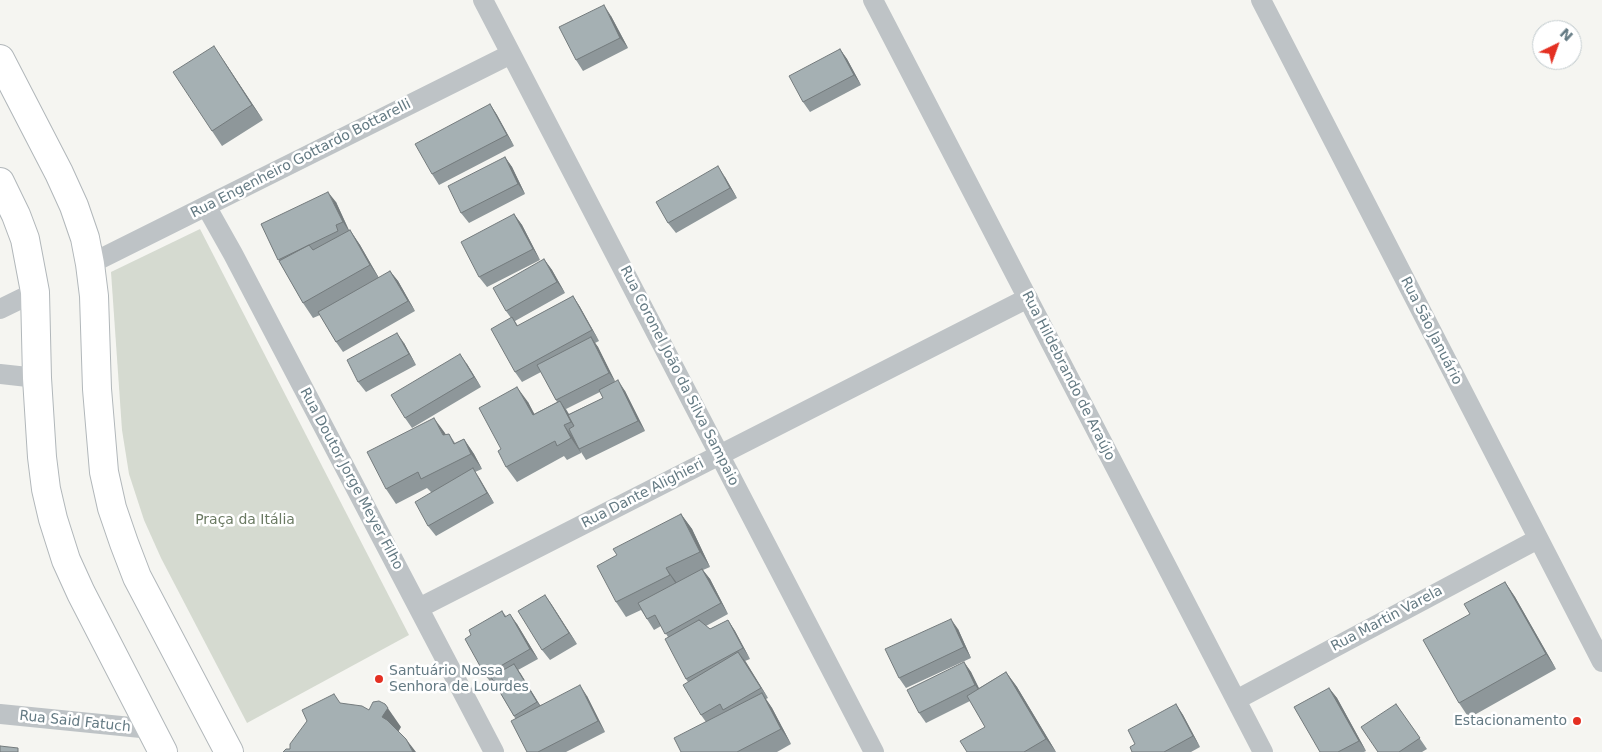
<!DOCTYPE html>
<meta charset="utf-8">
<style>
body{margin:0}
#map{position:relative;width:1602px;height:752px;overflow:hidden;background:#f5f5f1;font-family:"DejaVu Sans",sans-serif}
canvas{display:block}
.north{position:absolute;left:1532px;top:20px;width:50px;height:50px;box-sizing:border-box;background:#fff;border:1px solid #c1cacd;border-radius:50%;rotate:42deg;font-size:14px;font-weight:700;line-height:20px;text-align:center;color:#647a83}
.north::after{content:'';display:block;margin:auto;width:18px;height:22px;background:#e43022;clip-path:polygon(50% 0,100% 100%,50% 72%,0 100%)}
</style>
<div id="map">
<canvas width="1602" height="752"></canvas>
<div class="north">N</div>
</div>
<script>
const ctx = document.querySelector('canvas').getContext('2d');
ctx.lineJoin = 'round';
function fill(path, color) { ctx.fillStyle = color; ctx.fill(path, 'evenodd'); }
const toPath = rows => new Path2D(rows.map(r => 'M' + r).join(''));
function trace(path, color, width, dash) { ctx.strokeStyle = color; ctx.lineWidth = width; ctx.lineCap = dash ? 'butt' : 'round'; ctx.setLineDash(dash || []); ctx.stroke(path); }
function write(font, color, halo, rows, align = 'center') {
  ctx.font = font + ' "DejaVu Sans",sans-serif'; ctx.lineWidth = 5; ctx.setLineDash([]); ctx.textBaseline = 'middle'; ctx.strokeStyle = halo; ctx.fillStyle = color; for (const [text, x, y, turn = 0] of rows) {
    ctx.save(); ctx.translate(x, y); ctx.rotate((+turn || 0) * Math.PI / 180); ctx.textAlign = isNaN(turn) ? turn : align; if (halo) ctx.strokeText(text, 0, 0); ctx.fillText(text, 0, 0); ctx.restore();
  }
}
fill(toPath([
 [200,229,409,635,247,723,161,558,144,520,129,474,122,430,111,272]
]), '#d5dad0');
const primary = toPath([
 [0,59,59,173,74,206,85,238,90,264,94,296,97,389,104,472,112,508,124,543,137,577,229,752],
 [0,182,16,215,25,239,35,292,37,378,42,457,46,489,53,519,66,560,81,593,163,752]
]);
trace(primary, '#b1b7ba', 30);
trace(toPath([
 [483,0,874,752],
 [873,0,1263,752],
 [1261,0,1602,662],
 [206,206,233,254,494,752],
 [90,264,511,54],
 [0,309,35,292],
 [0,374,37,378],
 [419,608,1028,298],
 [1236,700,1538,539],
 [0,714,151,729]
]), '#bec3c6', 20);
trace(primary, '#fff', 28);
fill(toPath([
 [611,16,628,48,583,71,576,60],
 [840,49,847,59,861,85,810,112,803,102],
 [224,61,263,120,222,146,212,131],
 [490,104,497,115,514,146,439,185,432,174],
 [505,157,512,167,525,194,469,223,461,213],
 [725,177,737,198,676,233,668,223],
 [336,202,349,230,350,230,360,245,379,278,390,271,398,281,415,311,343,352,336,342,320,315,313,318,303,303,279,261,261,224],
 [514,214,522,225,540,260,487,287,479,277],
 [544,259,552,270,565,293,515,321,518,326,573,296,580,307,599,341,595,343,598,347,615,382,625,391,645,431,586,460,581,452,581,453,567,460,564,456,517,482,506,467,501,449,528,402,534,414,557,402,541,372,522,382,515,372,511,318,506,311],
 [600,392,603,398,569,414,566,409],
 [404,343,416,365,366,392,358,382],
 [467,364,481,387,412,428,405,418],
 [449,434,455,443,464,439,474,454,482,469,475,472,494,503,436,536,428,526,431,492,427,488,396,504,386,489,446,435],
 [681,514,692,529,710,567,703,570,710,579,728,614,706,626,710,629,728,620,735,631,750,659,745,661,768,698,766,699,772,708,791,744,777,752,681,752,706,722,701,715,688,682,686,679,668,637,661,626,654,630,647,619,641,610,626,617,616,602,617,555],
 [1505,582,1515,597,1556,669,1469,718,1459,703,1470,614],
 [545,595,577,644,550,660,542,650],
 [502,611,506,616,517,624,538,659,518,670,540,705,587,696,605,732,566,752,527,752,515,718,495,684,493,685,485,675,471,635],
 [958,629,971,658,906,688,899,678],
 [964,662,971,672,979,688,1006,672,1017,687,1056,752,967,752,985,727,970,701,926,723,919,713],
 [1329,688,1337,698,1366,751,1364,752,1320,752],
 [1176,704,1183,715,1200,747,1191,752,1132,752,1135,744],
 [1396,704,1427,749,1422,752,1378,752]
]), '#8e979a');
fill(toPath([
 [604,5,611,16,628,48,620,38],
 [214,46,224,61,263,120,252,105],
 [840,49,847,59,861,85,854,75],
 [490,104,497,115,514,146,507,135],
 [505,157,512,167,525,194,518,184],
 [718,166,725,177,737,198,730,188],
 [328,192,336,202,350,233,343,222],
 [514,214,522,225,540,260,533,249],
 [350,230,360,245,380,280,370,265],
 [544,259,552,270,565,293,557,282],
 [390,271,398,281,415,311,408,301],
 [573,296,580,307,599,341,592,330],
 [397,333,404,343,416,365,409,354],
 [591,337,598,347,616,383,609,373],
 [460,354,467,364,481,387,474,377],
 [618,380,625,391,645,431,638,421],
 [517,387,528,402,543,430,533,415],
 [560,401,570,416,581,437,571,422],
 [434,418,445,433,453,450,443,435],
 [564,425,575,440,581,453,571,438],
 [464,439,474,454,482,469,471,454],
 [473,468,480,479,494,503,487,493],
 [681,514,692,529,710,567,700,552],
 [666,568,677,583,680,590,670,575],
 [702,569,710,579,728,614,721,603],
 [1505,582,1515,597,1556,669,1546,654],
 [545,595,552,605,577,644,569,633],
 [510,614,517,624,538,659,530,649],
 [951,619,958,629,971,658,964,647],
 [728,620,735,631,750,659,743,648],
 [738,652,746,662,768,698,761,688],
 [964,662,971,672,982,695,975,685],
 [514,664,521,674,544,712,537,702],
 [1006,672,1017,687,1056,752,1046,739],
 [580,685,587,696,605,732,598,721],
 [1329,688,1337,698,1366,751,1359,741],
 [762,693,772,708,791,744,781,729],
 [385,704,401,727,396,736,382,717],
 [1176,704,1183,715,1200,747,1193,736],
 [406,739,416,752,413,752]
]), '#747b7d');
const building = toPath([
 [604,5,620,38,576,60,559,27,604,5],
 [214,46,252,105,212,131,173,72,214,46],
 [840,49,854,75,803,102,789,76,840,49],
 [490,104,507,135,432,174,415,144,490,104],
 [505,157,518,184,461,213,448,186,505,157],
 [718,166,730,188,668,223,656,202,718,166],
 [328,192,343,222,336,225,338,231,278,260,261,224,328,192],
 [514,214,533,249,479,277,461,242,514,214],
 [350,230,370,265,303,303,279,261,309,245,313,250,350,230],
 [544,259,557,282,506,311,493,288,544,259],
 [390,271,408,301,336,342,318,312,390,271],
 [573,296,592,330,515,372,491,329,512,317,517,326,573,296],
 [397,333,409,354,358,382,347,360,397,333],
 [591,337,609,373,556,400,537,365,591,337],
 [460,354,474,377,405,418,391,395,460,354],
 [618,380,638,421,579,449,569,429,574,426,568,415,603,398,599,390,618,380],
 [517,387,533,415,560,401,571,422,564,425,571,438,557,446,555,441,506,467,498,451,501,449,479,408,517,387],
 [434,418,443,435,449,434,454,444,464,439,471,454,421,479,418,472,386,489,367,452,434,418],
 [473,468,487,493,428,526,415,502,473,468],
 [681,514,700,552,666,568,670,575,616,602,597,566,617,555,613,549,681,514],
 [702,569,721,603,665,634,655,615,647,619,638,603,702,569],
 [1505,582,1546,654,1459,703,1423,640,1470,614,1464,604,1505,582],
 [545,595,569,633,542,650,518,611,545,595],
 [502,611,505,617,510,614,530,649,485,675,465,639,471,635,469,630,502,611],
 [951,619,964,647,899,678,885,649,951,619],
 [699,620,710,629,728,620,743,648,686,679,665,639,699,620],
 [738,652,761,688,723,710,720,704,701,715,683,685,738,652],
 [964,662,975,685,919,713,907,690,964,662],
 [514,664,537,702,514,716,491,677,514,664],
 [1006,672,1046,739,1024,752,967,752,960,741,985,727,967,696,1006,672],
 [580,685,598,721,538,752,527,752,511,721,580,685],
 [1329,688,1359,741,1338,752,1320,752,1294,707,1329,688],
 [762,693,781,729,737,752,681,752,674,738,762,693],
 [334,694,340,703,362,706,369,710,373,702,379,701,385,704,388,708,382,717,387,720,406,739,413,752,283,752,286,749,290,749,290,744,307,721,302,710,334,694],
 [1176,704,1193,736,1164,752,1132,752,1130,747,1135,744,1128,730,1176,704],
 [1396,704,1420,738,1399,752,1378,752,1361,727,1396,704],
 [0,746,18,748,18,752,0,752,0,746]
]);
fill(building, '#a5b0b3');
trace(building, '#747b7d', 1);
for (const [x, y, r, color] of [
 [379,679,5,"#e43022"],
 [1577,721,5,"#e43022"]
]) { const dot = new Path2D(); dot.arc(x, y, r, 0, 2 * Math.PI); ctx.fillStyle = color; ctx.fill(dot); trace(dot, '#fff', 2); }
write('14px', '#647a83', '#fff', [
 ["Rua Engenheiro Gottardo Bottarelli",301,159,-27],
 ["Rua São Januário",1431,331,63],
 ["Rua Coronel João da Silva Sampaio",679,376,63],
 ["Rua Hildebrando de Araújo",1068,376,63],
 ["Rua Doutor Jorge Meyer Filho",351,479,62],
 ["Rua Dante Alighieri",643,494,-27],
 ["Rua Martin Varela",1387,619,-28],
 ["Rua Said Fatuch",75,722,6]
]);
write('14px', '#6b7a63', '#fff', [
 ["Praça da Itália",245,520]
]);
write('14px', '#647a83', '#fff', [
 ["Santuário Nossa",389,671],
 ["Senhora de Lourdes",389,687],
 ["Estacionamento",1567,721,"right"]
], 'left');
</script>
